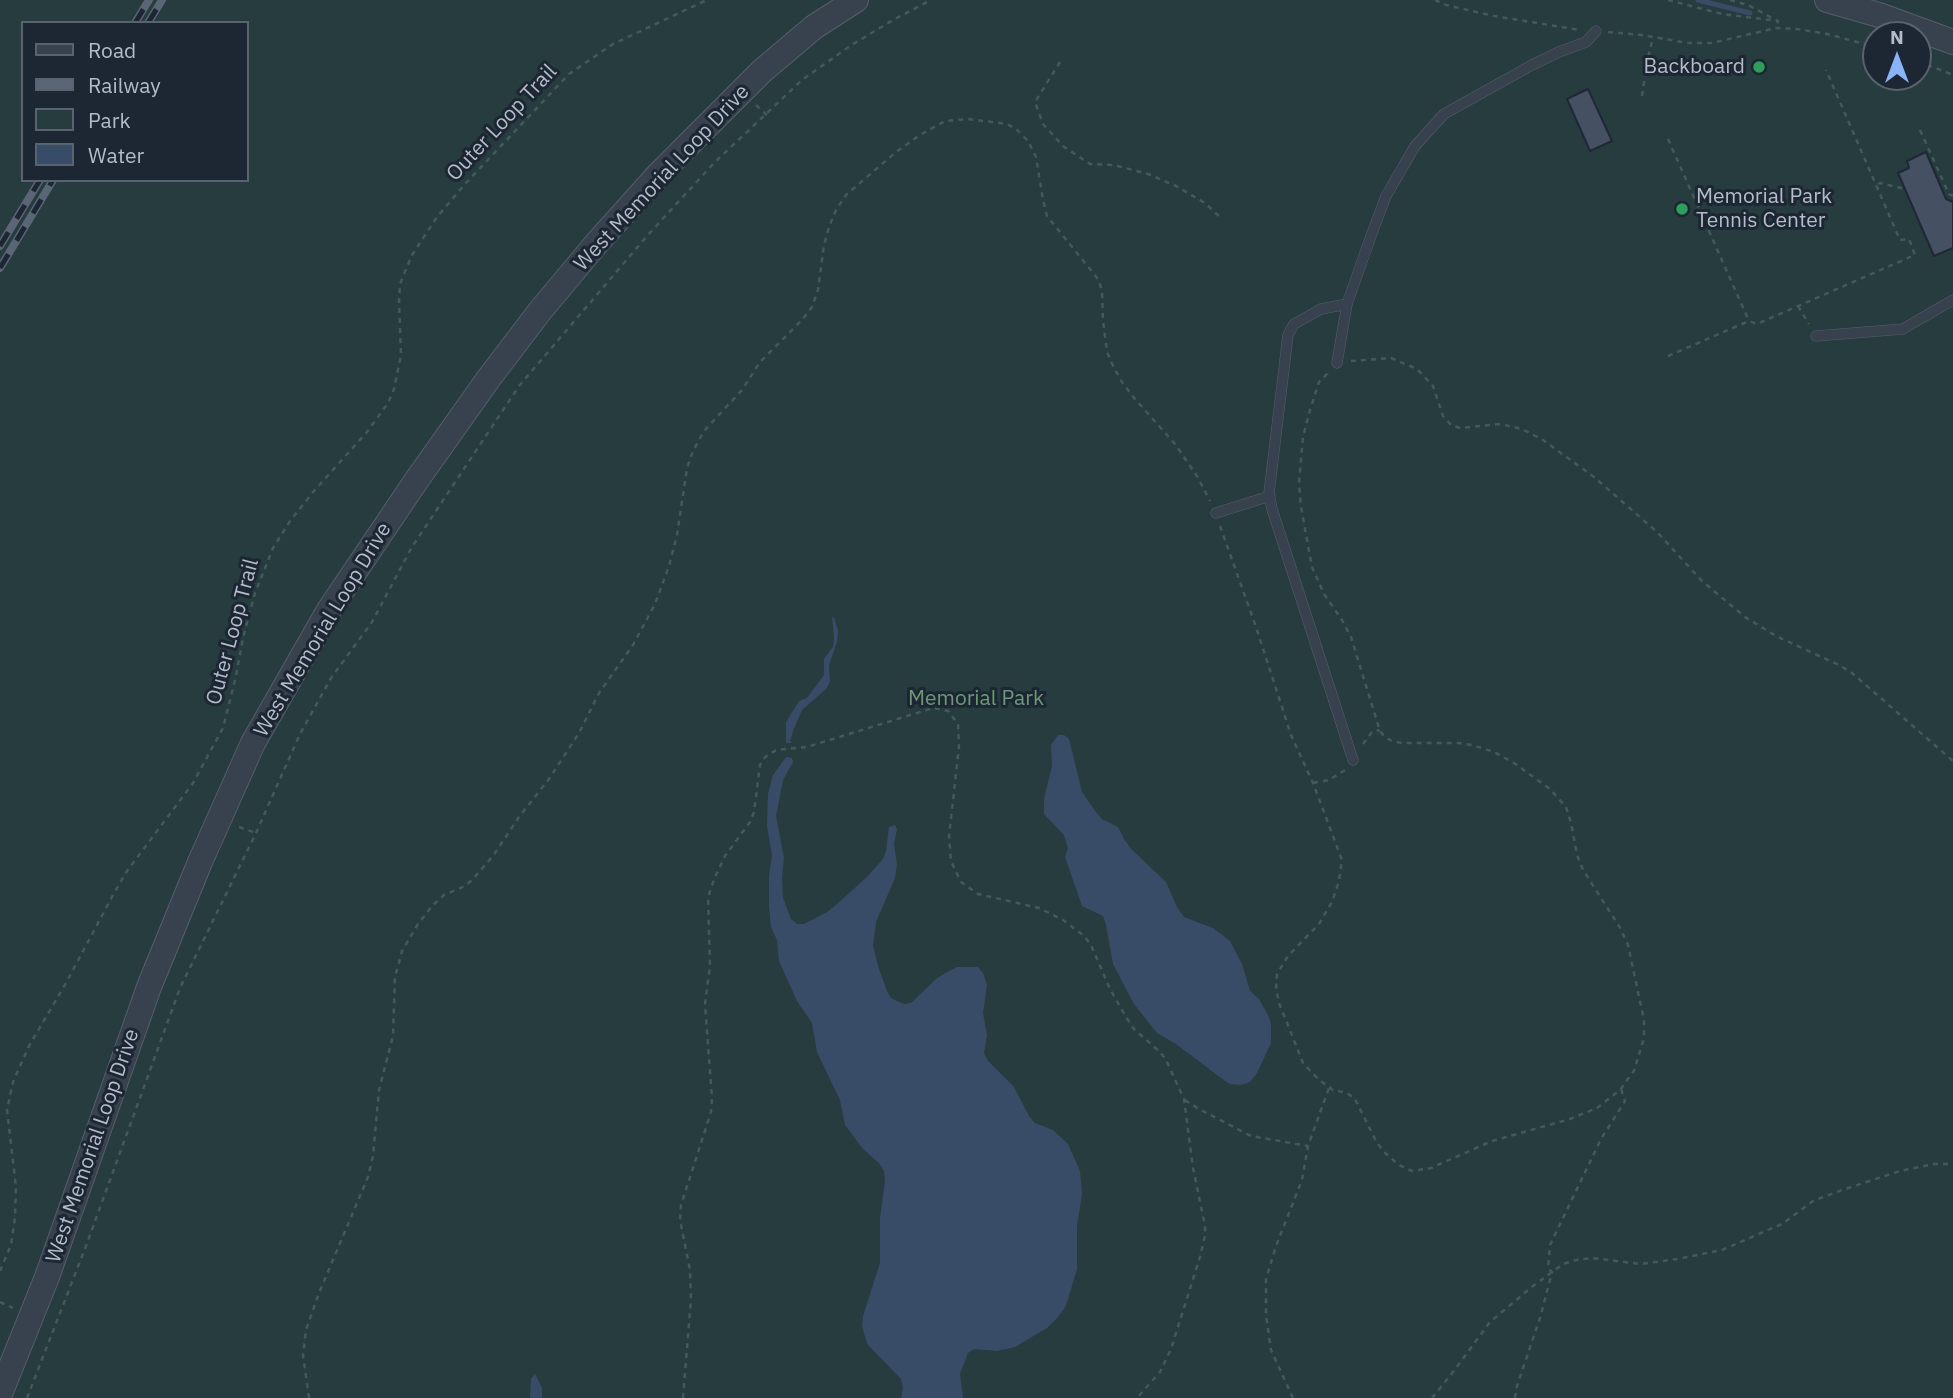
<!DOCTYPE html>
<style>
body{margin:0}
#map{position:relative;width:1953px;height:1398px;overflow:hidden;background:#242f3e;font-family:"IBM Plex Sans",sans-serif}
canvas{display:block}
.legend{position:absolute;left:21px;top:21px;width:228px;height:161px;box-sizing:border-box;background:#1d2633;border:2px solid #59626f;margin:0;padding:9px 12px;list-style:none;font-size:21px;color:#b4bcc9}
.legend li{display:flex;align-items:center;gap:14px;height:35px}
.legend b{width:35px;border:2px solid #59626f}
.north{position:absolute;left:1862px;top:21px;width:70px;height:70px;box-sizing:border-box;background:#1d2633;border:2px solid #59626f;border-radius:50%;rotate:0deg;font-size:19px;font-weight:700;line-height:28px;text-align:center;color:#b4bcc9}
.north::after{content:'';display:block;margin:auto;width:24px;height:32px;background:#8ab4f8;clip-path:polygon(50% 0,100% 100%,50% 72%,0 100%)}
</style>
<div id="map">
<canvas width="1953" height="1398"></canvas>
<ul class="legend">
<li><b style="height:9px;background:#38414e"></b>Road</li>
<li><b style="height:9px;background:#5a6575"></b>Railway</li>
<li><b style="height:19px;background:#263c3f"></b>Park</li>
<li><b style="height:19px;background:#394c67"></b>Water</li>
</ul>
<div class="north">N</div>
</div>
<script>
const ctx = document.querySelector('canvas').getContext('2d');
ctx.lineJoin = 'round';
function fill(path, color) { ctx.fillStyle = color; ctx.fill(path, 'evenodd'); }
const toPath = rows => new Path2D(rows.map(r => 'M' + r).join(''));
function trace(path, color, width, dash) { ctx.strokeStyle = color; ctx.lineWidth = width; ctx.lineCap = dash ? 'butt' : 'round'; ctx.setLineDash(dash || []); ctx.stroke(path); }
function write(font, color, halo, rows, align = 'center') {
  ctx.font = font + ' "IBM Plex Sans",sans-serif'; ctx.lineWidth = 6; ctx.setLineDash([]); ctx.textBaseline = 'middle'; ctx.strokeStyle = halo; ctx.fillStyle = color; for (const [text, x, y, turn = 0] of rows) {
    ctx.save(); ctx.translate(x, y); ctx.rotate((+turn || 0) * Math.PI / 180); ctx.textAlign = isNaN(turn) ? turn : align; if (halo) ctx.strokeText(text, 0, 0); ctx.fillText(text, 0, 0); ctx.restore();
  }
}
fill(toPath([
 [0,0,1953,0,1953,1398,0,1398],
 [23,23,247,23,247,180,23,180],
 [1876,35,1918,35,1918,77,1876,77]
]), '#263c3f');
fill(toPath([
 [832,616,834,618,838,630,837,642,829,665,830,682,826,689,802,710,793,731,790,741,792,743,786,743,786,722,799,701,807,698,824,675,824,659,833,647,834,638],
 [1058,735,1064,735,1069,739,1082,792,1095,811,1102,819,1118,827,1124,839,1132,850,1166,882,1177,907,1184,917,1213,928,1230,941,1242,964,1250,991,1259,999,1269,1017,1271,1025,1271,1043,1257,1073,1250,1082,1241,1085,1230,1084,1225,1081,1176,1044,1157,1033,1134,1004,1113,964,1106,925,1103,916,1082,906,1065,857,1068,848,1064,835,1044,814,1044,799,1052,766,1051,745],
 [786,757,792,758,793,762,783,780,776,816,784,858,782,878,783,898,791,919,797,924,804,924,827,912,836,905,868,876,883,859,886,851,889,827,895,825,897,829,894,844,897,865,895,878,876,922,873,946,879,969,887,991,891,998,899,1002,904,1004,911,1003,936,979,949,971,957,967,978,967,983,973,987,985,983,1013,987,1035,984,1053,988,1061,1014,1087,1029,1116,1035,1123,1053,1130,1068,1144,1080,1171,1082,1194,1077,1226,1077,1269,1066,1306,1058,1317,1047,1328,1015,1347,997,1351,974,1349,968,1353,960,1374,963,1398,901,1398,903,1388,901,1379,868,1345,865,1337,862,1326,863,1316,880,1263,880,1218,885,1181,884,1171,879,1163,863,1149,845,1125,840,1100,817,1052,812,1023,797,1001,779,961,777,940,771,927,769,907,769,876,772,855,767,826,768,794,773,775],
 [535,1374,542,1388,542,1398,530,1398,531,1379]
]), '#394c67');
trace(toPath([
 [1698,0,1750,13]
]), '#394c67', 5);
const building = toPath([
 [1588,89,1612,141,1590,151,1567,99,1588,89],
 [1926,152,1946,199,1953,202,1953,248,1934,256,1898,173,1909,168,1907,161,1926,152]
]);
fill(building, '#455162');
trace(building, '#1f2835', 2);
const service = toPath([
 [1347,304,1321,309,1294,324,1288,335,1269,493,1272,509,1353,760],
 [1816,336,1903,329,1953,300],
 [1337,363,1347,304,1371,236,1386,196,1415,146,1444,114,1532,65,1559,52,1586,42,1596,31],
 [1216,513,1270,496]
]);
const tertiary = toPath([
 [1827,0,1879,15,1953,42],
 [0,1394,47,1277,149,987,200,862,253,743,329,610,416,481,489,378,540,311,596,244,658,175,762,71,814,27,856,0]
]);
trace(service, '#565f6c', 11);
trace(tertiary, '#565f6c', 26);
trace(toPath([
 [1435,0,1446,5,1494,16,1580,30],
 [1668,0,1722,14,1778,21],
 [1730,0,1748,5,1778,21,1776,28],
 [1608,32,1642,35,1688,43,1712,43,1776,28,1797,29,1827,34,1876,47],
 [1918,61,1953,75],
 [1060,62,1035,102,1043,124,1063,146,1090,164,1114,165,1148,174,1176,186,1205,203,1222,219],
 [1642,96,1647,62,1653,37],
 [756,105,767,115],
 [1920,130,1949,194,1953,196],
 [1668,139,1749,321],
 [1878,184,1880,183,1905,189],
 [1798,306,1809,324],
 [1668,356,1749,321,1757,324,1915,255,1909,239,1900,240,1826,70],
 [1351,361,1391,358,1417,369,1433,386,1443,416,1451,425,1460,428,1500,424,1522,429,1543,440,1594,477,1657,532,1702,581,1745,617,1776,636,1839,665,1852,673,1953,761],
 [1220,526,1255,624,1291,735,1313,783,1342,860,1339,881,1332,902,1319,924,1288,956,1277,974,1276,988,1279,1003,1303,1063,1318,1079,1333,1090,1347,1093,1355,1099,1376,1141,1384,1152,1399,1165,1412,1171,1431,1168,1492,1141,1570,1119,1597,1108,1621,1089,1627,1080,1634,1071,1644,1038,1644,1020,1628,945,1619,926,1583,870,1577,855,1571,823,1566,807,1550,789,1514,763,1494,752,1472,745,1459,743,1402,743,1392,741,1385,737,1380,731,1351,637,1342,620,1324,594,1312,567,1301,507,1299,483,1303,437,1310,410,1319,382,1328,373],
 [1363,744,1372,732,1376,730,1380,731],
 [1313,783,1329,780,1345,770],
 [239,827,256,833],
 [1185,1100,1199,1109,1251,1136,1308,1146],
 [0,1271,11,1245,15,1218,16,1187,7,1110,13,1082,29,1046,66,983,113,895,127,871,193,783,223,728,236,676,243,638,255,593,273,548,290,521,314,491,367,432,388,403,394,389,401,355,399,299,400,284,412,255,437,217,465,184,569,74,613,44,707,0],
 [0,1302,13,1308],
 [27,1398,86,1246,180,988,256,833,300,734,331,678,372,622,412,547,519,386,647,236,714,163,802,80,850,46,893,20,931,0],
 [309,1398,303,1355,306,1330,319,1293,368,1177,373,1156,379,1090,393,1036,395,977,402,951,418,924,433,905,444,895,465,886,472,880,493,856,519,817,549,779,579,733,599,693,633,645,655,604,669,566,677,535,687,468,693,451,704,431,742,390,760,362,802,320,812,307,818,290,824,245,829,227,836,210,846,195,896,152,920,135,945,121,968,119,1007,124,1016,129,1028,141,1036,157,1043,200,1047,216,1098,279,1102,291,1103,321,1107,352,1114,368,1122,382,1135,399,1175,444,1197,476,1210,501],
 [683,1398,691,1299,690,1270,680,1220,681,1205,711,1112,712,1098,705,1004,710,966,708,897,715,877,725,856,750,822,754,812,760,765,763,759,769,754,777,750,807,747,933,708,948,711,958,724,959,747,949,836,951,861,961,882,978,894,1039,908,1063,920,1084,936,1091,945,1110,989,1126,1017,1134,1029,1160,1052,1166,1060,1184,1099,1193,1168,1205,1226,1205,1236,1200,1257,1171,1349,1160,1372,1137,1398],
 [1293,1398,1271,1350,1266,1315,1266,1279,1276,1246,1302,1180,1308,1146,1329,1088],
 [1432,1398,1453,1372,1490,1322,1533,1286,1563,1264,1576,1260,1592,1258,1641,1264,1677,1259,1722,1250,1782,1224,1813,1201,1842,1190,1900,1171,1934,1164,1953,1164],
 [1515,1398,1517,1386,1540,1318,1552,1272,1548,1268,1550,1245,1601,1139,1625,1101,1621,1089]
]), '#44595c', 2.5, [5, 5]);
trace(service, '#38414e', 10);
trace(tertiary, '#38414e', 24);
const rail = toPath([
 [135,23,149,0],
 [148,23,162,0],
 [0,246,40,180],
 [0,268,53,180]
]);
trace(rail, '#5a6575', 8);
trace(rail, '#1d2633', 5, [16]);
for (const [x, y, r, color] of [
 [1759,67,7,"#2e9e5b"],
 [1682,209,7,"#2e9e5b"]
]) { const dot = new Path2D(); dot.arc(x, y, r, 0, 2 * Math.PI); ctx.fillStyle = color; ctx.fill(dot); trace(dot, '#1d2633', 2.5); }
write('21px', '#b4bcc9', '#1d2633', [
 ["Backboard",1745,67],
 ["Memorial Park",1696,197,"left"],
 ["Tennis Center",1696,221,"left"]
], 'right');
write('21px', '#b4bcc9', '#1d2633', [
 ["Outer Loop Trail",502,123,-47],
 ["West Memorial Loop Drive",662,178,-47],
 ["West Memorial Loop Drive",323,630,-59],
 ["Outer Loop Trail",233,632,-75],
 ["West Memorial Loop Drive",93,1146,-71]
]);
write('21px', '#6b9a76', '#1d2633', [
 ["Memorial Park",976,699]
]);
</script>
